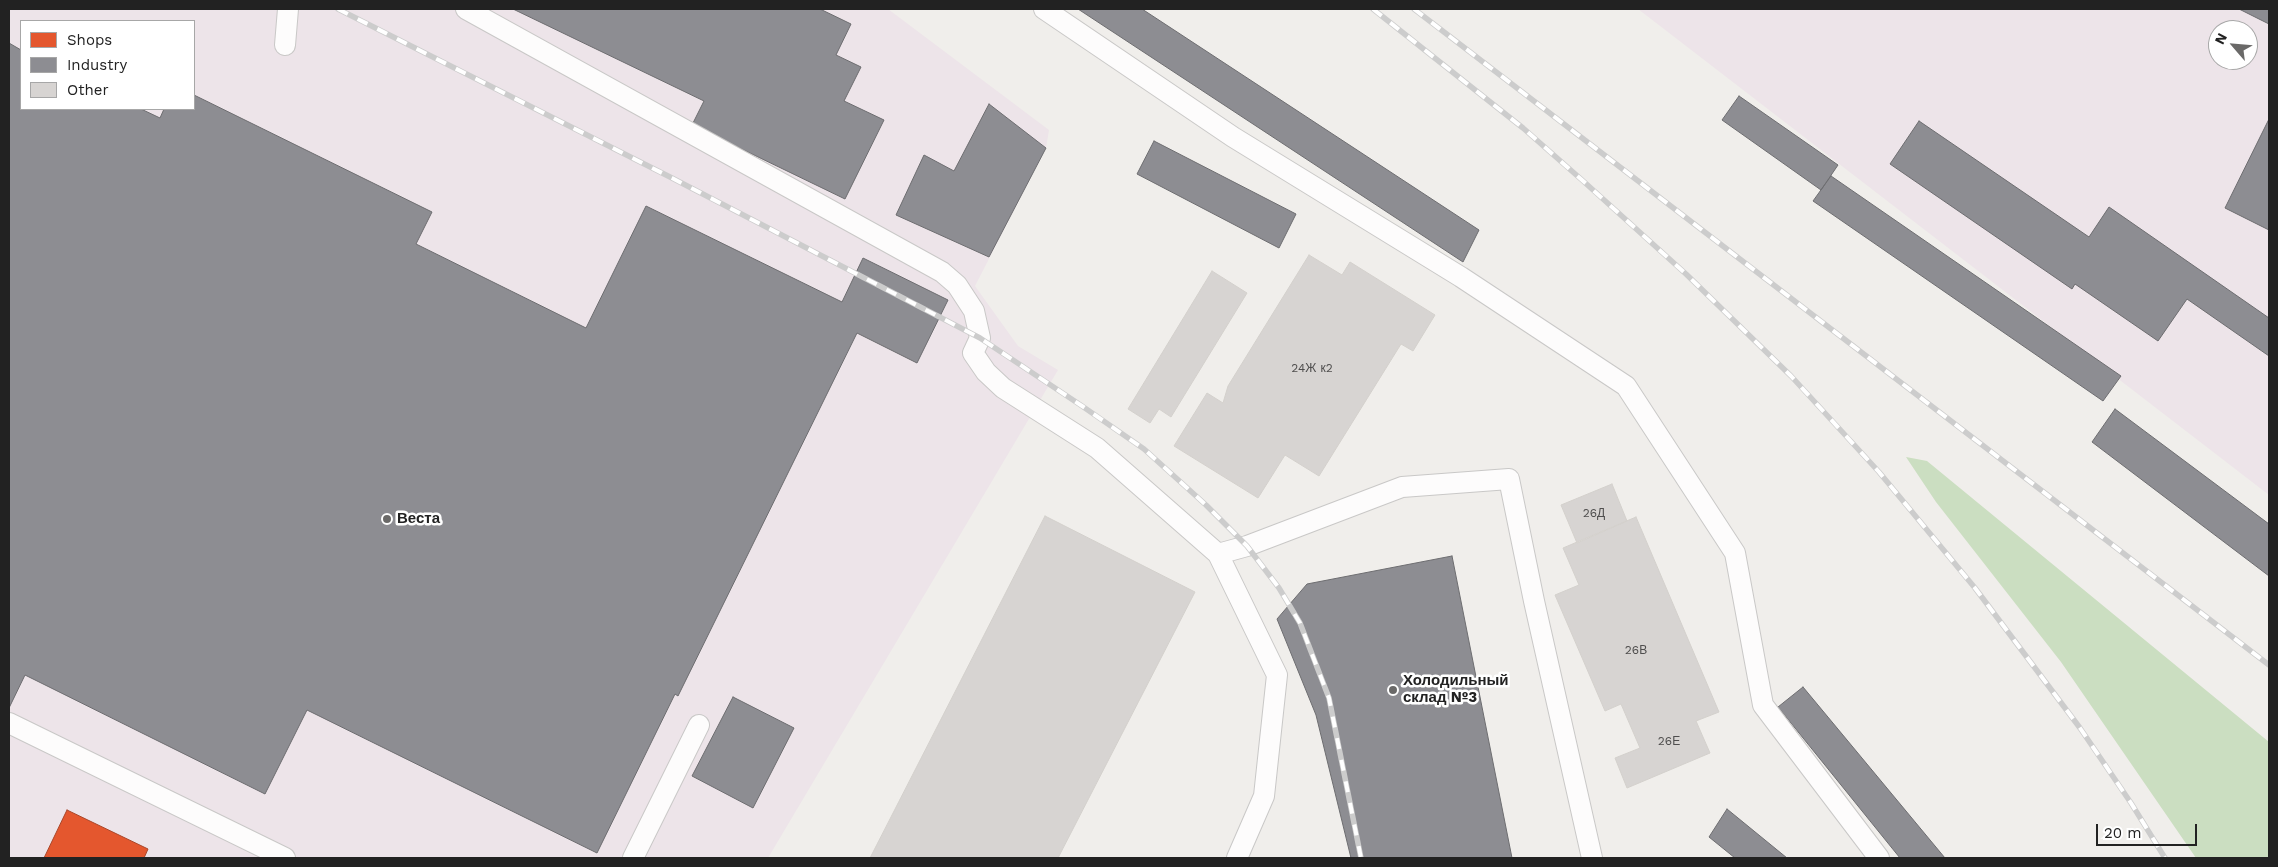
<!DOCTYPE html>
<meta charset="utf-8">
<style>
body{margin:0}
#map{position:relative;width:2278px;height:867px;overflow:hidden;background:#f0eeeb;font-family:"Work Sans",sans-serif}
canvas{display:block}
.frame{position:absolute;inset:0;border:10px solid #222;pointer-events:none}
.legend{position:absolute;left:20px;top:20px;width:175px;height:90px;box-sizing:border-box;background:#fff;border:1px solid #a7a7a7;margin:0;padding:6px 9px;list-style:none;font-size:15px;color:#222}
.legend li{display:flex;align-items:center;gap:10px;height:25px}
.legend b{width:25px;border:1px solid #a7a7a7}
.north{position:absolute;left:2208px;top:20px;width:50px;height:50px;box-sizing:border-box;background:#fff;border:1px solid #a7a7a7;border-radius:50%;rotate:297deg;font-size:14px;font-weight:700;line-height:20px;text-align:center;color:#222}
.north::after{content:'';display:block;margin:auto;width:18px;height:22px;background:#6a6968;clip-path:polygon(50% 0,100% 100%,50% 72%,0 100%)}
.scale{position:absolute;left:2096px;top:824px;width:101px;height:22px;box-sizing:border-box;border:2px solid #222;border-top:0;padding-left:6px;font-size:15px;line-height:18px;white-space:nowrap;color:#222;-webkit-text-stroke:4px #fff;paint-order:stroke}
</style>
<div id="map">
<canvas width="2278" height="867"></canvas>
<div class="frame"></div>
<ul class="legend">
<li><b style="height:14px;background:#e4572e"></b>Shops</li>
<li><b style="height:14px;background:#8d8d92"></b>Industry</li>
<li><b style="height:14px;background:#d7d4d2"></b>Other</li>
</ul>
<div class="north">N</div>
<div class="scale">20 m</div>
</div>
<script>
const ctx = document.querySelector('canvas').getContext('2d');
ctx.lineJoin = 'round';
function fill(path, color) { ctx.fillStyle = color; ctx.fill(path, 'evenodd'); }
const toPath = rows => new Path2D(rows.map(r => 'M' + r).join(''));
function trace(path, color, width, dash) { ctx.strokeStyle = color; ctx.lineWidth = width; ctx.lineCap = dash ? 'butt' : 'round'; ctx.setLineDash(dash || []); ctx.stroke(path); }
function write(font, color, halo, rows, align = 'center') {
  ctx.font = font + ' "Work Sans",sans-serif'; ctx.lineWidth = 5; ctx.setLineDash([]); ctx.textBaseline = 'middle'; ctx.strokeStyle = halo; ctx.fillStyle = color; for (const [text, x, y, turn = 0] of rows) {
    ctx.save(); ctx.translate(x, y); ctx.rotate((+turn || 0) * Math.PI / 180); ctx.textAlign = isNaN(turn) ? turn : align; if (halo) ctx.strokeText(text, 0, 0); ctx.fillText(text, 0, 0); ctx.restore();
  }
}
fill(toPath([
 [9,9,888,9,1049,130,1046,148,975,286,1018,346,1058,370,768,858,9,858],
 [21,21,194,21,194,109,21,109],
 [1638,9,2269,9,2269,495],
 [2218,30,2248,30,2248,60,2218,60]
]), '#ede4e9');
fill(toPath([
 [1906,457,1927,461,2269,742,2269,858,2196,858,2061,662,1936,502]
]), '#cbdec1');
const shops = toPath([
 [67,810,148,849,144,858,44,858,67,810]
]);
fill(shops, '#e4572e');
trace(shops, '#aa472a', 1);
const industry = toPath([
 [513,9,820,9,851,24,836,55,861,67,844,101,884,120,845,199,692,125,704,101,513,9],
 [1078,9,1142,9,1479,230,1463,262,1078,9],
 [2239,9,2269,9,2269,24,2239,9],
 [9,43,21,50,21,109,141,109,160,118,164,109,194,109,194,95,432,212,416,244,586,328,646,206,842,302,863,258,948,300,917,363,857,333,678,696,675,694,597,853,307,710,265,794,25,675,9,708,9,43],
 [1739,96,1838,165,1821,190,1722,120,1739,96],
 [989,104,1046,148,989,257,896,215,924,155,954,171,989,104],
 [2269,119,2269,230,2225,208,2269,119],
 [1919,121,2089,237,2109,207,2269,318,2269,356,2187,299,2158,341,2075,284,2072,289,1890,164,1919,121],
 [1154,141,1296,214,1279,248,1137,174,1154,141],
 [1831,176,2121,376,2103,401,1813,201,1831,176],
 [2115,409,2269,524,2269,576,2092,442,2115,409],
 [1452,556,1512,858,1351,858,1316,715,1277,619,1307,584,1452,556],
 [1803,687,1945,858,1900,858,1778,707,1803,687],
 [733,697,794,728,753,808,692,776,733,697],
 [1727,809,1787,858,1735,858,1709,837,1727,809]
]);
fill(industry, '#8d8d92');
trace(industry, '#6d6d70', 1);
const building = toPath([
 [1309,255,1342,275,1350,262,1435,315,1413,351,1401,344,1319,476,1285,455,1258,498,1174,446,1207,393,1223,403,1228,386,1309,255],
 [1212,271,1247,293,1171,417,1159,409,1150,423,1128,409,1212,271],
 [1612,484,1627,521,1577,543,1561,505,1612,484],
 [1045,516,1195,592,1058,858,870,858,1045,516],
 [1636,517,1719,712,1696,721,1710,753,1627,788,1615,758,1640,748,1621,704,1605,711,1555,595,1579,585,1563,548,1636,517]
]);
fill(building, '#d7d4d2');
trace(building, '#d3d0cc', 1);
const service = toPath([
 [466,9,942,272,957,285,974,311,980,338,973,353,986,372,1003,388,1097,448,1218,554,1277,675,1264,796,1237,858],
 [1044,9,1233,137,1461,277,1626,386,1735,553,1763,705,1879,858],
 [285,45,288,9],
 [1218,554,1247,546,1402,487,1509,479,1534,601,1592,858],
 [9,723,285,858],
 [633,858,699,725]
]);
trace(service, '#c9c8c7', 22);
trace(service, '#fdfcfc', 20);
const rail = toPath([
 [338,9,672,178,980,338,1082,406,1144,449,1206,505,1247,546,1279,588,1300,623,1329,698,1361,858],
 [1373,9,1523,128,1582,180,1686,274,1791,376,1879,472,1975,588,2080,728,2131,803,2165,858],
 [1414,9,2269,665]
]);
trace(rail, '#ccc', 5.5);
trace(rail, '#fff', 4, [11]);
for (const [x, y, r, color] of [
 [387,519,5,"#6a6968"],
 [1393,690,5,"#6a6968"]
]) { const dot = new Path2D(); dot.arc(x, y, r, 0, 2 * Math.PI); ctx.fillStyle = color; ctx.fill(dot); trace(dot, '#fff', 2); }
write('12px', '#4f4e4e', null, [
 ["24Ж к2",1312,368],
 ["26Д",1594,513],
 ["26В",1636,650],
 ["26Е",1669,741]
]);
write('bold 15px', '#222', '#fff', [
 ["Веста",397,519],
 ["Холодильный",1403,681],
 ["склад №3",1403,698]
], 'left');
</script>
